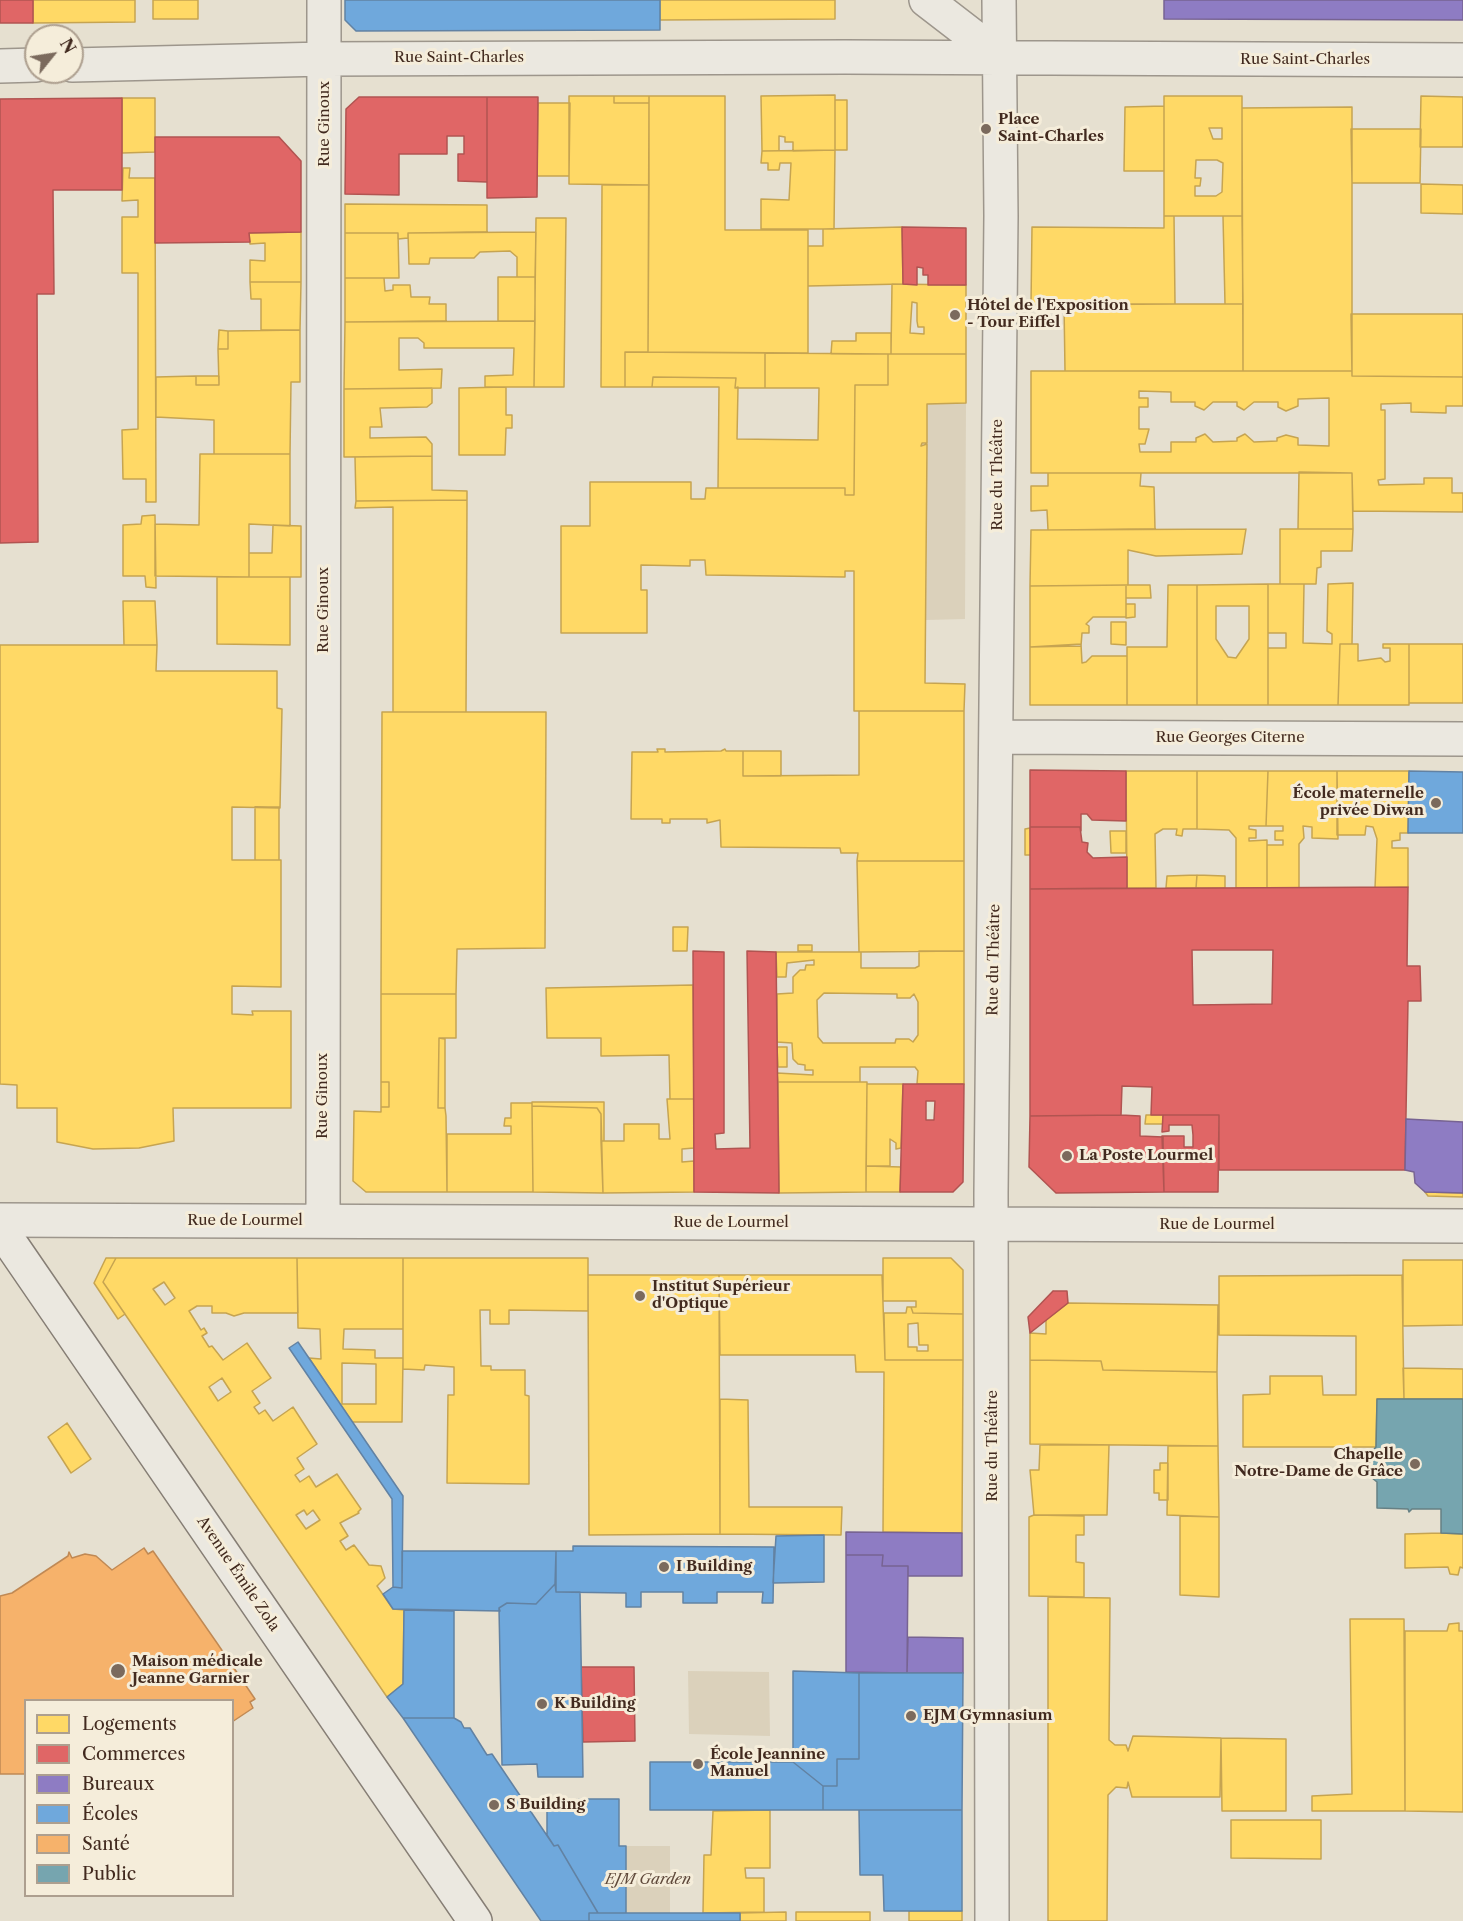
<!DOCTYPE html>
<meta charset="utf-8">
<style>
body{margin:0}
#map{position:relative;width:1463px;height:1921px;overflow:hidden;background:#e6e0d0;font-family:"Libre Caslon Text",serif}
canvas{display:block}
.legend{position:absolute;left:24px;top:1699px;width:210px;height:198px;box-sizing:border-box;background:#f5edda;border:2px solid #ad9f8f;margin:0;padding:8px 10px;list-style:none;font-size:18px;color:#422a1f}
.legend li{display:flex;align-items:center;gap:12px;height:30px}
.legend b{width:30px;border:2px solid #ad9f8f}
.north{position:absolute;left:24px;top:24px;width:60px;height:60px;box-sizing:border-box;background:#f5edda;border:2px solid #ad9f8f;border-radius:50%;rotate:60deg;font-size:16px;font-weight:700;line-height:24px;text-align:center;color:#422a1f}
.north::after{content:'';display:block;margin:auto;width:21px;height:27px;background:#7b6a5d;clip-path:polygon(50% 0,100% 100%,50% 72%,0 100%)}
</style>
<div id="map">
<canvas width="1463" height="1921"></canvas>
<ul class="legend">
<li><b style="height:16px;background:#ffd966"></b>Logements</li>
<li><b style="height:16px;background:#e06666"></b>Commerces</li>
<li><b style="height:16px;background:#8e7cc3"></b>Bureaux</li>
<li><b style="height:16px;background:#6fa8dc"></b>Écoles</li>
<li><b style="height:16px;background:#f6b26b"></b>Santé</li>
<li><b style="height:16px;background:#76a5af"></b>Public</li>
</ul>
<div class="north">N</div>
</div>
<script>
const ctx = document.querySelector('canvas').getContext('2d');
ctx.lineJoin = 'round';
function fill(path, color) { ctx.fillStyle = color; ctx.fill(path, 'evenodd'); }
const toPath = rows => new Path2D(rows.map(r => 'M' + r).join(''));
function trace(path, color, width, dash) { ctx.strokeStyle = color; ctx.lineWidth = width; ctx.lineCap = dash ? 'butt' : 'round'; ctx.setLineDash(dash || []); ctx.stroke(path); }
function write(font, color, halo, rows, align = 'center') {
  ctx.font = font + ' "Libre Caslon Text",serif'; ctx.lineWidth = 6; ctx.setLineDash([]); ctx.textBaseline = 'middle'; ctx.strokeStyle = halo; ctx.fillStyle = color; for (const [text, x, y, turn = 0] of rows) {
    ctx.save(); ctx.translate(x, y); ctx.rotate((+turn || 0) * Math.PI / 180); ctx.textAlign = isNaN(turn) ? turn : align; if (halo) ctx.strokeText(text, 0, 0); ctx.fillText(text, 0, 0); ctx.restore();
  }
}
fill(toPath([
 [966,403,965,619,926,620,927,404],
 [688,1671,769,1672,770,1736,689,1734],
 [626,1846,670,1846,670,1913,626,1913]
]), '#dbd1bb');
const homes = toPath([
 [33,0,135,0,135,22,33,23,33,0],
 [153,0,198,0,198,19,153,19,153,0],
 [660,0,835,0,835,19,660,20,660,0],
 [835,95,835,150,793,151,793,142,785,142,785,137,779,136,779,151,762,151,761,96,835,95],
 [569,96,614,96,614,103,649,103,649,185,569,184,569,96],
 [614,96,649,96,649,103,614,103,614,96],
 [649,96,725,96,725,230,808,230,808,353,648,352,649,96],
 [1164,96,1242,96,1242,216,1164,216,1164,96],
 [1209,128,1222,128,1222,139,1213,139,1209,128],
 [1196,160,1217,160,1223,163,1222,192,1216,196,1195,196,1195,186,1200,186,1201,178,1195,178,1196,160],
 [1421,96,1463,97,1463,147,1420,147,1421,96],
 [122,98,155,98,155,152,122,153,122,98],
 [835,100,847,100,847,150,835,150,835,100],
 [538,103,570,103,569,176,537,176,538,103],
 [1164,106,1164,171,1124,171,1125,107,1164,106],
 [1352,107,1352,371,1243,371,1242,108,1352,107],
 [1351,129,1421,129,1420,183,1352,183,1351,129],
 [835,150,834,229,761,229,761,199,789,200,791,163,780,163,779,170,768,170,768,163,761,163,762,151,835,150],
 [123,168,130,168,129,178,155,178,156,502,146,502,146,479,123,479,122,430,138,429,138,273,122,273,122,217,138,217,138,200,122,201,123,168],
 [1421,184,1463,185,1463,214,1421,213,1421,184],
 [602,185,649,185,648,352,625,352,625,387,601,387,602,185],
 [345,204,487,205,487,232,408,233,408,238,398,239,398,233,345,233,345,204],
 [1164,216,1174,216,1175,304,1031,305,1032,227,1164,228,1164,216],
 [1223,216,1242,216,1243,304,1225,304,1223,216],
 [536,218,566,218,564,387,534,387,536,218],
 [902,227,903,284,808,286,808,246,823,246,823,229,902,227],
 [301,232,301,282,250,282,250,260,265,261,265,243,250,244,249,233,301,232],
 [536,232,535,277,517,277,517,257,510,251,480,252,474,258,430,258,429,264,409,264,408,233,536,232],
 [345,233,398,233,399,278,345,278,345,233],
 [498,277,535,277,535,321,498,321,498,277],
 [345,278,384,278,385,291,393,290,393,285,410,285,411,297,430,297,429,304,446,304,446,321,345,322,345,278],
 [250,282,301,282,300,330,261,330,261,299,251,299,250,282],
 [892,284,966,285,966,354,891,354,892,284],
 [912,302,917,303,917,321,918,327,924,327,924,334,910,333,912,302],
 [1064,304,1243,304,1243,371,1065,371,1064,304],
 [1351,314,1463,314,1463,377,1352,376,1351,314],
 [535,321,534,387,485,387,485,376,513,375,514,348,424,348,424,343,418,338,399,338,399,370,442,369,441,388,344,389,345,322,535,321],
 [219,330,228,331,228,349,218,349,219,330],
 [300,330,300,382,291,382,290,454,214,454,214,420,156,417,156,377,196,376,196,385,219,385,218,349,228,349,228,331,300,330],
 [856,333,891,333,891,354,831,354,832,341,856,341,856,333],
 [625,352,765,353,765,388,735,388,736,378,653,377,652,387,625,387,625,352],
 [765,353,888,354,888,385,855,385,854,495,845,495,845,488,718,488,719,387,652,387,653,377,736,378,735,388,738,387,737,439,818,440,819,388,765,388,765,353],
 [888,354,966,354,966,403,927,404,927,443,922,443,921,446,927,444,925,683,965,684,964,711,854,711,854,571,845,571,845,577,706,575,705,560,690,560,690,566,641,565,641,590,647,590,647,633,561,633,561,526,590,526,590,482,691,482,691,499,705,499,706,488,845,488,845,495,854,495,855,385,888,385,888,354],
 [1031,371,1352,371,1352,376,1463,377,1463,406,1446,406,1446,413,1411,412,1411,403,1381,404,1381,410,1385,410,1385,479,1378,480,1379,485,1424,484,1424,478,1452,478,1452,493,1463,493,1463,512,1353,511,1352,473,1031,473,1031,371],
 [1139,391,1171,392,1171,402,1195,402,1195,406,1204,410,1213,402,1237,402,1237,406,1244,410,1254,402,1278,402,1278,407,1286,411,1298,406,1298,399,1329,398,1329,446,1298,445,1298,438,1286,435,1277,438,1277,441,1254,442,1245,434,1237,438,1237,441,1213,442,1205,434,1196,438,1196,442,1171,442,1171,452,1140,452,1139,444,1145,444,1149,429,1139,429,1139,407,1148,407,1148,398,1139,398,1139,391],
 [196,376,219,376,219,385,196,385,196,376],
 [506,387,506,415,512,415,512,428,506,428,505,455,459,455,459,388,506,387],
 [432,388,432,403,427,407,380,408,382,427,370,427,370,438,426,437,432,444,432,456,344,457,344,389,432,388],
 [200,454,290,454,290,526,249,524,249,577,155,576,155,524,199,525,200,454],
 [432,456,432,490,467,491,467,500,356,501,355,457,432,456],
 [1299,472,1352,473,1353,529,1298,529,1299,472],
 [1048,473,1141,473,1140,486,1154,487,1155,529,1048,530,1047,510,1031,511,1031,486,1048,486,1048,473],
 [467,500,466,712,393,712,393,507,355,508,356,501,467,500],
 [155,515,156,588,146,587,145,576,123,576,123,525,141,524,142,516,155,515],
 [273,525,301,526,301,577,249,577,249,553,272,553,273,525],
 [1246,529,1242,554,1156,556,1128,550,1128,585,1030,586,1031,530,1246,529],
 [1280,529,1353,529,1352,551,1321,551,1321,567,1317,568,1316,584,1280,584,1280,529],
 [217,577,290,577,290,645,217,644,217,577],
 [1353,583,1352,644,1340,644,1338,705,1268,705,1268,648,1286,648,1286,633,1268,633,1268,584,1304,584,1303,643,1332,644,1332,634,1327,631,1328,584,1353,583],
 [1268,584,1268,705,1197,705,1197,585,1268,584],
 [1216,606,1249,606,1249,639,1236,658,1228,657,1216,639,1216,606],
 [1126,585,1126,617,1093,617,1086,624,1089,626,1089,633,1082,633,1081,646,1030,647,1030,586,1126,585],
 [1126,585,1150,585,1151,598,1126,598,1126,585],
 [1168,585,1197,585,1197,705,1127,705,1127,647,1167,647,1168,585],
 [123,601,155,601,157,645,124,645,123,601],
 [1126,604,1135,604,1135,617,1126,618,1126,604],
 [1111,622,1126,622,1126,645,1111,644,1111,622],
 [1081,644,1082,663,1086,662,1092,656,1127,656,1127,705,1030,705,1030,647,1081,644],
 [1340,644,1358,644,1358,661,1381,658,1385,662,1390,661,1390,648,1383,648,1383,644,1409,644,1409,705,1338,705,1340,644],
 [1409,644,1463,644,1463,703,1409,703,1409,644],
 [0,645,157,645,156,671,277,671,277,708,282,709,280,808,232,807,232,860,281,860,281,987,232,986,232,1014,253,1015,252,1011,291,1011,291,1108,173,1108,174,1141,139,1148,93,1149,57,1142,57,1108,17,1108,17,1085,0,1084,0,645],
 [859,711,964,711,964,861,857,861,858,853,841,853,840,848,721,847,720,820,707,823,707,819,670,819,670,823,662,823,662,819,631,819,632,752,658,752,657,749,665,749,665,752,721,751,725,749,726,751,743,751,743,776,859,775,859,711],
 [382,712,546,712,545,948,457,949,456,994,381,994,382,712],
 [743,751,781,751,781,776,743,776,743,751],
 [1126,771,1197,771,1197,829,1183,829,1182,836,1176,835,1177,829,1163,829,1155,834,1156,888,1127,888,1126,771],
 [1197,771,1268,771,1266,826,1249,826,1249,829,1256,830,1256,838,1249,838,1249,841,1267,840,1267,888,1236,888,1236,838,1229,830,1197,829,1197,771],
 [1268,771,1337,771,1338,839,1312,838,1312,827,1303,826,1304,838,1299,844,1299,888,1267,888,1267,845,1283,845,1283,840,1275,840,1275,831,1283,831,1283,826,1266,826,1268,771],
 [1337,771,1409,771,1408,833,1400,833,1400,840,1392,841,1392,848,1408,848,1408,887,1375,888,1377,839,1373,827,1366,826,1365,835,1337,835,1337,771],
 [255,807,279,807,279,860,255,860,255,807],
 [1030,828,1031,855,1025,855,1025,829,1030,828],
 [1110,831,1126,831,1126,853,1111,853,1110,831],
 [857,861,964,861,964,951,859,952,857,861],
 [1197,875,1225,876,1225,888,1196,888,1197,875],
 [1197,875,1196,888,1166,888,1167,876,1197,875],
 [673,927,688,927,687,951,673,951,673,927],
 [798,945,812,945,812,951,798,951,798,945],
 [919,951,964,951,964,1084,917,1084,918,1071,915,1067,860,1067,860,1082,778,1082,777,1073,813,1075,813,1070,805,1070,805,1065,798,1064,793,1059,792,1043,777,1042,777,994,793,993,793,977,800,970,805,970,806,965,814,965,814,960,787,963,786,977,777,977,776,952,861,952,861,968,915,968,919,966,919,951],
 [824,993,897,994,897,998,910,998,914,994,918,1002,918,1035,913,1042,909,1039,896,1039,895,1043,823,1043,818,1037,817,1000,824,993],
 [693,985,694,1099,670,1099,669,1055,601,1056,601,1038,547,1038,546,988,693,985],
 [381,994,456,994,456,1038,439,1038,438,1108,445,1108,446,1116,447,1192,366,1192,353,1181,354,1111,381,1112,381,1107,389,1107,389,1082,381,1082,381,994],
 [439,1038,445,1039,445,1108,438,1108,439,1038],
 [777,1047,787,1047,787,1067,778,1067,777,1047],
 [381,1082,389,1082,389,1107,381,1107,381,1082],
 [778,1082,867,1082,866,1192,779,1193,778,1082],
 [867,1084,903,1084,901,1148,896,1149,896,1143,890,1139,890,1166,866,1166,867,1084],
 [667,1099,694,1099,694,1148,682,1149,682,1162,694,1161,694,1192,603,1193,601,1141,624,1141,624,1124,659,1124,659,1139,670,1139,667,1099],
 [532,1102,604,1102,604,1141,601,1141,601,1114,597,1108,532,1106,532,1102],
 [511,1103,532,1103,533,1192,447,1192,447,1134,511,1134,511,1126,504,1126,505,1118,511,1118,511,1103],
 [532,1106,597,1108,601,1114,603,1193,533,1192,532,1106],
 [1146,1115,1163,1115,1163,1124,1145,1124,1146,1115],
 [866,1166,901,1167,900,1192,866,1192,866,1166],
 [1425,1192,1463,1193,1463,1197,1428,1196,1425,1192],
 [106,1258,116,1258,103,1282,125,1314,118,1319,94,1283,106,1258],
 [116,1258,297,1258,298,1313,244,1313,234,1316,226,1313,212,1313,212,1306,197,1306,189,1311,201,1330,204,1328,207,1333,202,1336,209,1347,212,1346,223,1360,247,1343,271,1378,252,1391,260,1403,254,1407,259,1414,265,1410,273,1421,293,1407,317,1444,297,1458,304,1469,295,1475,300,1482,309,1476,316,1487,337,1474,361,1509,358,1512,359,1513,340,1523,348,1536,340,1541,346,1550,354,1545,369,1565,381,1566,385,1578,377,1586,393,1609,404,1610,403,1684,387,1697,103,1282,116,1258],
 [164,1282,175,1298,165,1305,153,1289,164,1282],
 [222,1378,231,1392,218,1401,209,1387,222,1378],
 [304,1510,307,1515,313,1510,320,1520,306,1529,296,1515,304,1510],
 [297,1258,403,1258,403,1329,344,1329,343,1349,375,1350,375,1358,403,1358,402,1422,352,1422,309,1358,321,1359,320,1329,298,1328,297,1258],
 [342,1363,376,1364,376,1404,342,1404,342,1363],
 [403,1258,588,1258,588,1311,509,1310,509,1324,490,1324,490,1310,480,1310,481,1366,491,1366,491,1370,525,1370,525,1395,529,1396,529,1484,447,1483,448,1395,454,1395,454,1367,425,1365,424,1370,403,1369,403,1258],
 [883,1258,951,1258,963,1270,963,1314,913,1313,911,1307,916,1307,916,1301,883,1301,883,1258],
 [1403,1260,1463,1260,1463,1325,1403,1326,1403,1260],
 [588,1275,719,1275,720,1534,589,1535,588,1275],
 [719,1275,882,1275,885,1360,963,1360,962,1533,883,1532,884,1372,856,1372,855,1355,720,1355,719,1275],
 [1402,1275,1404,1399,1377,1399,1376,1447,1243,1447,1243,1395,1270,1394,1270,1376,1322,1376,1323,1395,1356,1395,1356,1336,1219,1335,1219,1276,1402,1275],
 [1068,1303,1218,1305,1217,1372,1103,1370,1101,1361,1030,1360,1030,1333,1046,1334,1046,1320,1068,1303],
 [907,1307,911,1307,913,1313,963,1314,963,1360,885,1360,884,1313,906,1313,907,1307],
 [918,1323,919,1345,928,1345,928,1351,917,1351,917,1347,908,1347,908,1324,918,1323],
 [1030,1360,1101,1361,1103,1370,1217,1372,1218,1446,1030,1444,1030,1360],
 [1403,1368,1463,1369,1463,1399,1404,1399,1403,1368],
 [720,1399,748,1400,749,1507,842,1507,841,1535,720,1534,720,1399],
 [67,1423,91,1459,71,1473,48,1437,67,1423],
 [1040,1445,1109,1445,1107,1515,1034,1515,1030,1470,1039,1470,1040,1445],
 [1168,1446,1218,1446,1219,1517,1167,1515,1168,1446],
 [1160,1463,1168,1463,1168,1500,1159,1500,1159,1493,1154,1493,1154,1470,1160,1470,1160,1463],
 [1034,1515,1084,1516,1084,1535,1076,1535,1076,1562,1084,1563,1084,1597,1029,1596,1029,1517,1034,1515],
 [1180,1516,1219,1517,1219,1597,1180,1595,1180,1516],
 [1441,1533,1463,1534,1463,1568,1460,1567,1458,1575,1450,1574,1448,1567,1405,1568,1405,1534,1441,1533],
 [1048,1597,1110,1598,1109,1740,1115,1745,1126,1745,1128,1751,1133,1736,1221,1738,1220,1797,1132,1797,1128,1782,1127,1788,1116,1787,1108,1795,1107,1921,1048,1921,1048,1597],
 [1350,1619,1404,1619,1405,1811,1312,1811,1312,1796,1352,1794,1350,1619],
 [1459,1623,1459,1631,1463,1631,1463,1812,1405,1811,1405,1631,1447,1631,1449,1624,1459,1623],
 [1221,1738,1286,1739,1286,1811,1222,1811,1221,1738],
 [770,1810,770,1868,745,1868,746,1878,764,1878,764,1912,703,1913,704,1855,711,1855,713,1811,770,1810],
 [1231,1820,1321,1820,1321,1859,1231,1858,1231,1820],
 [909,1911,962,1911,962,1921,909,1921,909,1911],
 [786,1912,786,1921,740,1921,740,1913,786,1912],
 [796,1912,870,1912,870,1921,796,1921,796,1912]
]);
fill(homes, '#ffd966');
trace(homes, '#c6a451', 1.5);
const shops = toPath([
 [0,0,33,0,33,23,0,23,0,0],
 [359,97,487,97,487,182,458,181,458,154,464,154,464,136,447,136,447,154,399,154,399,195,345,194,346,109,359,97],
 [487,97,538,97,537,197,487,198,487,97],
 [122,98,122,190,53,190,54,294,37,294,38,542,0,543,0,99,122,98],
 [155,137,279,137,301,161,301,232,249,233,250,242,155,243,155,137],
 [902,227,966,228,966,285,928,285,928,275,923,275,923,268,917,267,917,285,903,284,902,227],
 [1030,770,1126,771,1126,821,1092,820,1087,814,1081,814,1081,831,1080,827,1030,827,1030,770],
 [1030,827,1080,827,1082,842,1088,843,1087,852,1093,858,1127,857,1127,888,1030,889,1030,827],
 [1408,887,1407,966,1420,966,1421,1001,1408,1001,1405,1170,1219,1170,1219,1115,1151,1115,1152,1087,1122,1086,1121,1115,1030,1116,1030,889,1408,887],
 [1192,950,1273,950,1272,1004,1193,1005,1192,950],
 [693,951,724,952,724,1133,715,1134,716,1149,750,1148,747,951,776,952,779,1193,694,1192,693,951],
 [903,1084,964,1084,963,1182,953,1192,900,1192,903,1084],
 [926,1101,935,1101,934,1120,926,1120,926,1101],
 [1121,1115,1140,1116,1140,1136,1163,1137,1164,1192,1056,1193,1029,1167,1030,1116,1121,1115],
 [1163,1115,1219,1115,1218,1192,1164,1192,1162,1136,1184,1136,1184,1147,1193,1147,1193,1135,1192,1125,1169,1125,1169,1131,1162,1132,1163,1115],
 [1053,1291,1067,1291,1068,1303,1030,1333,1028,1317,1053,1291],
 [581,1667,634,1667,635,1741,583,1742,581,1667]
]);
fill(shops, '#e06666');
trace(shops, '#b15451', 1.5);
const offices = toPath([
 [1164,0,1463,0,1463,20,1164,19,1164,0],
 [1406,1119,1463,1122,1463,1193,1425,1192,1415,1183,1414,1172,1405,1170,1406,1119],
 [846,1532,962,1533,962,1576,908,1576,908,1566,882,1566,883,1555,846,1555,846,1532],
 [846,1555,883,1555,882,1566,908,1566,907,1673,846,1672,846,1555],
 [908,1637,963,1638,963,1673,907,1673,908,1637]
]);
fill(offices, '#8e7cc3');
trace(offices, '#776392', 1.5);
const schools = toPath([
 [345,0,660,0,660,30,356,31,345,20,345,0],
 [1409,771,1463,772,1463,833,1408,833,1409,771],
 [298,1342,403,1496,402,1588,393,1587,392,1499,289,1348,298,1342],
 [824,1535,824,1582,773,1583,776,1536,824,1535],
 [573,1546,774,1547,773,1603,762,1603,763,1592,717,1592,717,1603,683,1603,683,1592,641,1592,641,1607,626,1607,626,1593,556,1592,556,1551,573,1551,573,1546],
 [402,1551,556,1551,555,1584,536,1604,507,1603,499,1608,500,1611,393,1609,383,1594,393,1587,402,1588,402,1551],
 [555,1584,556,1592,580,1592,583,1777,538,1777,537,1764,502,1765,499,1608,507,1603,536,1604,555,1584],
 [404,1610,454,1611,454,1718,403,1718,387,1697,403,1684,404,1610],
 [793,1671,859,1673,859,1759,837,1759,837,1786,823,1786,793,1762,793,1671],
 [859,1673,963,1673,962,1810,823,1810,823,1786,837,1786,837,1759,859,1759,859,1673],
 [403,1718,454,1718,461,1722,464,1728,470,1728,487,1755,492,1754,554,1846,558,1845,598,1913,589,1913,589,1921,541,1921,403,1718],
 [650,1762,793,1762,823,1786,823,1810,650,1810,650,1762],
 [579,1799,619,1799,619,1846,626,1846,626,1913,598,1913,558,1845,554,1846,547,1835,547,1811,579,1811,579,1799],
 [859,1810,962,1810,962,1911,884,1911,883,1875,860,1875,859,1810],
 [589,1913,740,1913,740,1921,589,1921,589,1913]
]);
fill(schools, '#6fa8dc');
trace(schools, '#6282a3', 1.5);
const health = toPath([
 [144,1548,148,1554,153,1551,217,1643,255,1699,250,1702,253,1708,232,1722,232,1700,26,1700,26,1774,0,1774,0,1596,12,1593,68,1556,69,1552,72,1558,85,1554,96,1556,112,1570,144,1548]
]);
fill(health, '#f6b26b');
trace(health, '#c08954', 1.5);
const public = toPath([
 [1377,1399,1463,1399,1463,1534,1441,1533,1441,1509,1412,1509,1409,1512,1408,1509,1377,1508,1377,1482,1366,1473,1368,1456,1376,1447,1377,1399]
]);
fill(public, '#76a5af');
trace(public, '#668084', 1.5);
const minor = toPath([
 [926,0,1000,57],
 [72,65,325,59,845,57,1463,60],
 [0,66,36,65],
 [996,737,1463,739],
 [0,1220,1463,1226],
 [323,1221,324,0],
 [992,1921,991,1192,1001,216,999,0]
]);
const secondary = toPath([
 [0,1228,475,1921]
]);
trace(minor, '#9d968c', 36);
trace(secondary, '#867e75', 36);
trace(minor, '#ebe8e0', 33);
trace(secondary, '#ebe8e0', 33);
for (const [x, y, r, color] of [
 [986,129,6,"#7b6a5d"],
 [955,315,6,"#7b6a5d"],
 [1436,803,6,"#7b6a5d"],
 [1067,1156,6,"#7b6a5d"],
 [640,1296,6,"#7b6a5d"],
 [1415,1464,6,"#7b6a5d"],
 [664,1567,6,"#7b6a5d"],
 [118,1671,8,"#7b6a5d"],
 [542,1704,6,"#7b6a5d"],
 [911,1716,6,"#7b6a5d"],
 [698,1764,6,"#7b6a5d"],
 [494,1805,6,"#7b6a5d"]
]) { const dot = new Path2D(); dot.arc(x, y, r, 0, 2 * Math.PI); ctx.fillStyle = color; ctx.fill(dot); trace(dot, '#f5edda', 2); }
write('15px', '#422a1f', '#f5edda', [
 ["Rue Saint-Charles",459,58],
 ["Rue Saint-Charles",1305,60],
 ["Rue Ginoux",325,124,-90],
 ["Rue du Théâtre",998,475,-90],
 ["Rue Ginoux",324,610,-90],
 ["Rue Georges Citerne",1230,738],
 ["Rue du Théâtre",994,960,-89],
 ["Rue Ginoux",323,1096,-90],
 ["Rue de Lourmel",245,1221],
 ["Rue de Lourmel",731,1223],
 ["Rue de Lourmel",1217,1225],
 ["Rue du Théâtre",993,1446,-90],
 ["Avenue Émile Zola",238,1574,56]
]);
write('bold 15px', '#422a1f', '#f5edda', [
 ["Place",998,120],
 ["Saint-Charles",998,137],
 ["Hôtel de l'Exposition",967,306],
 ["- Tour Eiffel",967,323],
 ["École maternelle",1424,794,"right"],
 ["privée Diwan",1424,811,"right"],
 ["La Poste Lourmel",1079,1156],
 ["Institut Supérieur",652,1287],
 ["d'Optique",652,1304],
 ["Chapelle",1403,1455,"right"],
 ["Notre-Dame de Grâce",1403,1472,"right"],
 ["I Building",676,1567],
 ["Maison médicale",132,1662],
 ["Jeanne Garnier",132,1679],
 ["K Building",554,1704],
 ["EJM Gymnasium",923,1716],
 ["École Jeannine",710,1755],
 ["Manuel",710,1772],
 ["S Building",506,1805]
], 'left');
write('italic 15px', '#5f493b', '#f5edda', [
 ["EJM Garden",648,1880]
]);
</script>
